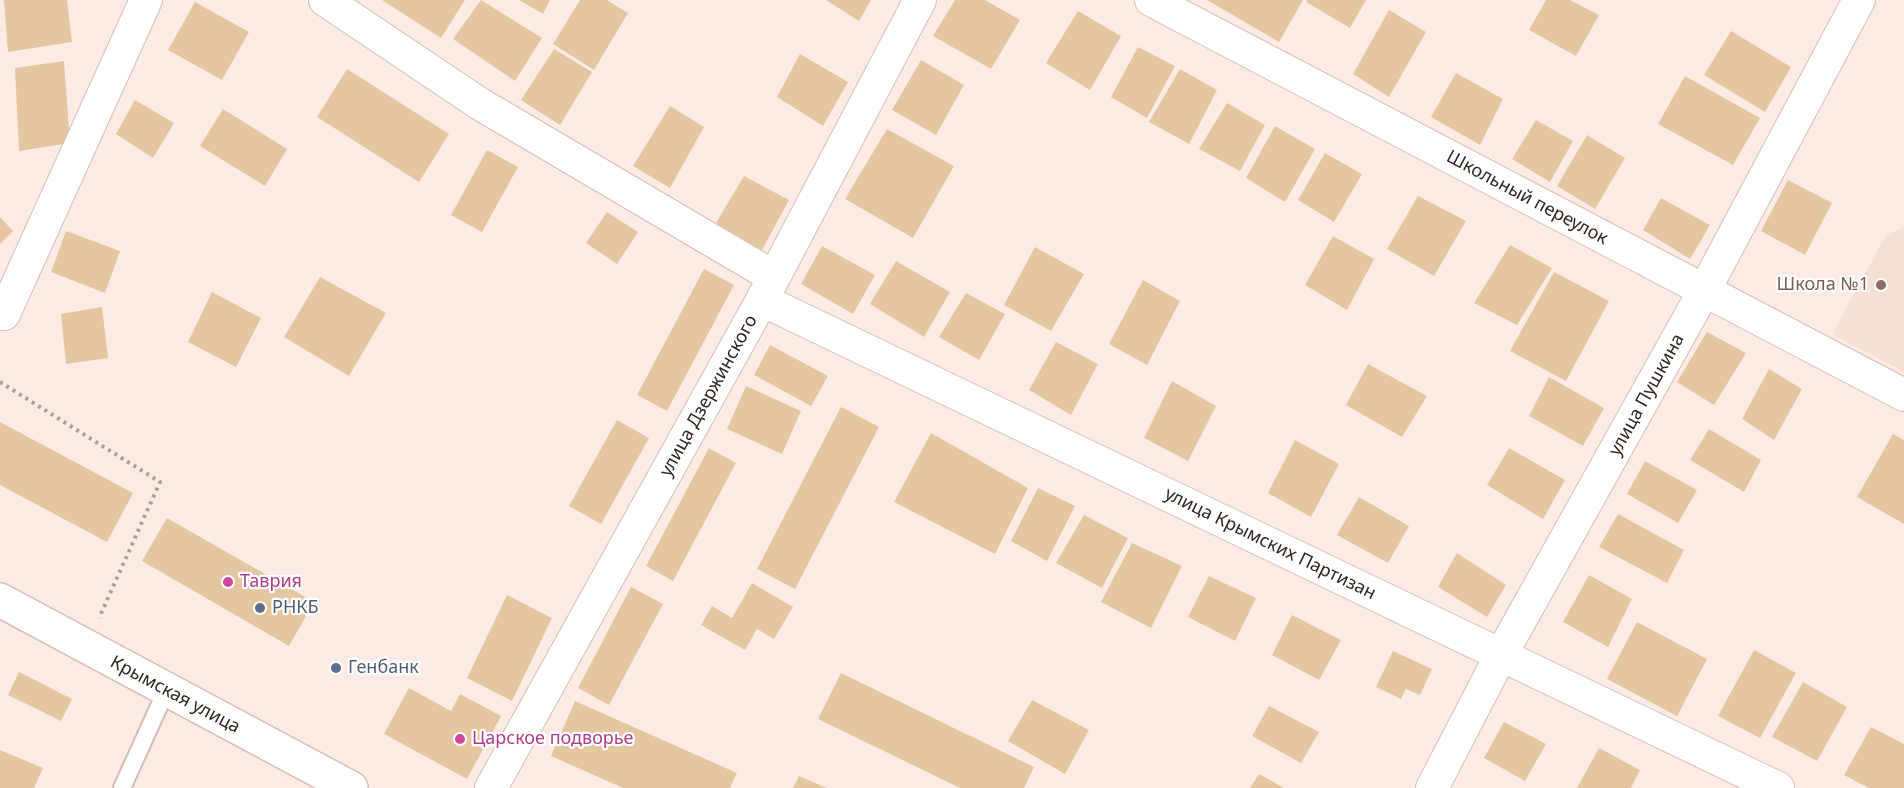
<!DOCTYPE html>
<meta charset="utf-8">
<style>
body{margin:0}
canvas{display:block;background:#fcebe5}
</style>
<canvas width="1904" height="788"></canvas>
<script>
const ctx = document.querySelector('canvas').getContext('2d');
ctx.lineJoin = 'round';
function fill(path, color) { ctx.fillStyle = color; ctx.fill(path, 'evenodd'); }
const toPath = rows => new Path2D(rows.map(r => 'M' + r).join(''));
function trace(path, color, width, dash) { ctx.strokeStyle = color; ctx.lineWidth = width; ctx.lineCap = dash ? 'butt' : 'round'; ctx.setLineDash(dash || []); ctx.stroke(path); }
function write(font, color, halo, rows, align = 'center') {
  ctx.font = font + ' "Noto Sans",sans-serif'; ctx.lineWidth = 4.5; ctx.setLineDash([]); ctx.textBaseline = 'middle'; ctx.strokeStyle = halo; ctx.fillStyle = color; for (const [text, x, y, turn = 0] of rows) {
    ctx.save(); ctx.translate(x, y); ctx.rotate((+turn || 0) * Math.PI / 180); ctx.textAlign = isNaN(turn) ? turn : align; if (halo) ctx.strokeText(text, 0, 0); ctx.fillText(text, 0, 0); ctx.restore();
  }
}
fill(toPath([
 [1904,227,1904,372,1832,334,1886,235]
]), '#f6e0d4');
fill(toPath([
 [4,0,67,0,72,42,8,52],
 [382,0,465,0,441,38],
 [481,0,542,38,515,81,453,39],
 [519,0,550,0,543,14],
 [580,0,607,0,628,13,594,70,553,44],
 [826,0,871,0,859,21],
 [955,0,985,0,1020,20,991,69,933,36],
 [1207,0,1303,0,1279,42],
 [1307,0,1366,0,1350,28,1306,2],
 [1546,0,1570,0,1599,15,1576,56,1529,30],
 [195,2,249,32,222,80,168,50],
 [1389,10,1426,32,1389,97,1353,74],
 [1078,11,1121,36,1090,90,1046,63],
 [1731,31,1791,67,1765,112,1704,75],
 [1138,47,1175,66,1147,118,1111,97],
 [554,49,592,72,560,125,521,100],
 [800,54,848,82,823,126,777,97],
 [921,60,964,85,936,135,892,110],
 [64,61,70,143,19,151,15,68],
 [347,69,449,134,419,182,317,117],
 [1180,69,1217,90,1189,144,1149,122],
 [1456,73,1503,99,1480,145,1431,117],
 [1685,76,1760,118,1733,165,1658,124],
 [135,100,174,123,153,158,116,134],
 [1227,103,1265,125,1240,171,1199,149],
 [670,106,704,127,670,188,633,166],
 [223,109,287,149,265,186,200,146],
 [1536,120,1573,141,1550,182,1512,159],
 [1275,126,1315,149,1285,202,1246,178],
 [887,129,954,166,913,238,845,199],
 [1587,135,1625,158,1595,209,1557,186],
 [487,150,518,167,482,232,451,215],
 [1325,153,1362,174,1334,222,1298,200],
 [744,176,789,200,762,250,716,223],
 [1788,180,1832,203,1805,255,1761,231],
 [1418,196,1466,221,1434,276,1387,249],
 [1661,198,1710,225,1690,259,1643,230],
 [607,212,638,232,617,264,586,243],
 [0,217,13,231,0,244],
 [66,231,120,251,105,293,51,272],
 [1333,236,1374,259,1347,310,1305,285],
 [1510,245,1552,268,1517,325,1474,303],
 [822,246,875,275,853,314,801,284],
 [1035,247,1084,274,1051,331,1004,305],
 [896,261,950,292,924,337,870,304],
 [704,269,734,285,667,411,637,395],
 [1554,272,1609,301,1566,381,1510,351],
 [320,277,386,313,349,376,284,337],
 [1143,280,1180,301,1147,365,1109,344],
 [212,292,261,318,236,367,188,342],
 [966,293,1005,314,979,360,939,337],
 [102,307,108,358,66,364,61,314],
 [1707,332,1746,353,1714,405,1677,382],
 [1056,342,1098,364,1071,415,1029,390],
 [770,345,828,376,811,406,754,375],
 [1368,364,1427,396,1402,437,1346,405],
 [1769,369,1802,389,1774,440,1742,419],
 [1549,377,1604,408,1583,446,1529,416],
 [1172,381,1216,406,1188,461,1144,438],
 [746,386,801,411,782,454,727,429],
 [841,407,879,427,795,589,757,569],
 [617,420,649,438,601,524,569,506],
 [0,422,133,493,107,542,0,485],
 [1709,429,1761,460,1744,492,1690,460],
 [931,433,1028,488,995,554,894,502],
 [1893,434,1904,440,1904,524,1857,497],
 [1295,440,1339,464,1311,517,1268,493],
 [709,448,736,463,673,581,646,566],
 [1509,448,1565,480,1543,519,1487,485],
 [1645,461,1697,490,1678,523,1627,494],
 [1038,488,1075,506,1047,561,1011,541],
 [1359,497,1409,526,1388,563,1337,535],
 [1618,514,1684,550,1667,583,1599,547],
 [1084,515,1128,538,1102,588,1056,563],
 [167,518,314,602,289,646,142,561],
 [1132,543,1182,566,1151,628,1101,602],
 [1457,553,1506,585,1487,617,1438,587],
 [1589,575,1632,599,1608,647,1563,622],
 [1209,576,1256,598,1235,641,1188,617],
 [752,583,793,607,774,639,757,629,745,650,701,625,712,606,732,618],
 [631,587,663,604,609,705,578,688],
 [507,595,552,618,512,701,467,678],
 [1292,615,1341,640,1319,680,1272,655],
 [1637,622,1707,659,1677,716,1607,679],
 [1754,650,1796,673,1760,738,1718,716],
 [1393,651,1432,669,1420,695,1406,689,1401,699,1376,687],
 [19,672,72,699,61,721,8,695],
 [841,673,1034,767,1024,788,960,788,818,719],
 [1803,682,1847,707,1817,761,1772,737],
 [409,688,451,711,460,694,501,716,467,779,384,734],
 [1032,700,1089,730,1065,774,1008,741],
 [575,701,737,773,730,788,623,788,551,756],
 [1269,706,1319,732,1301,763,1252,736],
 [1504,722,1546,744,1525,781,1484,758],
 [1871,727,1904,744,1904,788,1869,788,1844,775],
 [1599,748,1640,770,1631,788,1577,788],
 [0,750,43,768,34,788,0,788],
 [1259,774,1284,788,1250,788],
 [799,776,827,788,793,788]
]), '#e4c7a0');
const service = toPath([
 [122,788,166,691]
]);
const minor = toPath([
 [325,0,480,104,774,277],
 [1151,0,1904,395],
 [762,300,1778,788],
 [4,314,146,0],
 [491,788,762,300,920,0],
 [1432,788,1501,655,1704,291,1859,0]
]);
const secondary = toPath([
 [0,600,351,788]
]);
trace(service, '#d8bdb3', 20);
trace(minor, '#d8bdb3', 34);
trace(secondary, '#d8bdb3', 36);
trace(toPath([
 [0,382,160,482,99,618]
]), '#ae9f9a', 4, [3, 4.5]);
trace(service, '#fff', 16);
trace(minor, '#fff', 32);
trace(secondary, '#fff', 33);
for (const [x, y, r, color] of [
 [1881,285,6,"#8d6e63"],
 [228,582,6,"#d1479c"],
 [260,608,6,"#5c6f8a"],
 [336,668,6,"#5c6f8a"],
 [460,739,6,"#d1479c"]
]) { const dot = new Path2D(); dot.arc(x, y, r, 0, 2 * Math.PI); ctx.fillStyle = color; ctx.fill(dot); trace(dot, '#fff', 2); }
write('18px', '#302622', '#fff', [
 ["Школьный переулок",1527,198,28],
 ["улица Пушкина",1647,395,-61],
 ["улица Дзержинского",709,396,-61],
 ["улица Крымских Партизан",1270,544,26],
 ["Крымская улица",175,695,28]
]);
write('18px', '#785e54', '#fff', [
 ["Школа №1",1869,285]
], 'right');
write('18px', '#b23c85', '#fff', [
 ["Таврия",240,582],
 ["Царское подворье",472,739]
], 'left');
write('18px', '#4e5e75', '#fff', [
 ["РНКБ",272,608],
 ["Генбанк",348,668]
], 'left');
</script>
